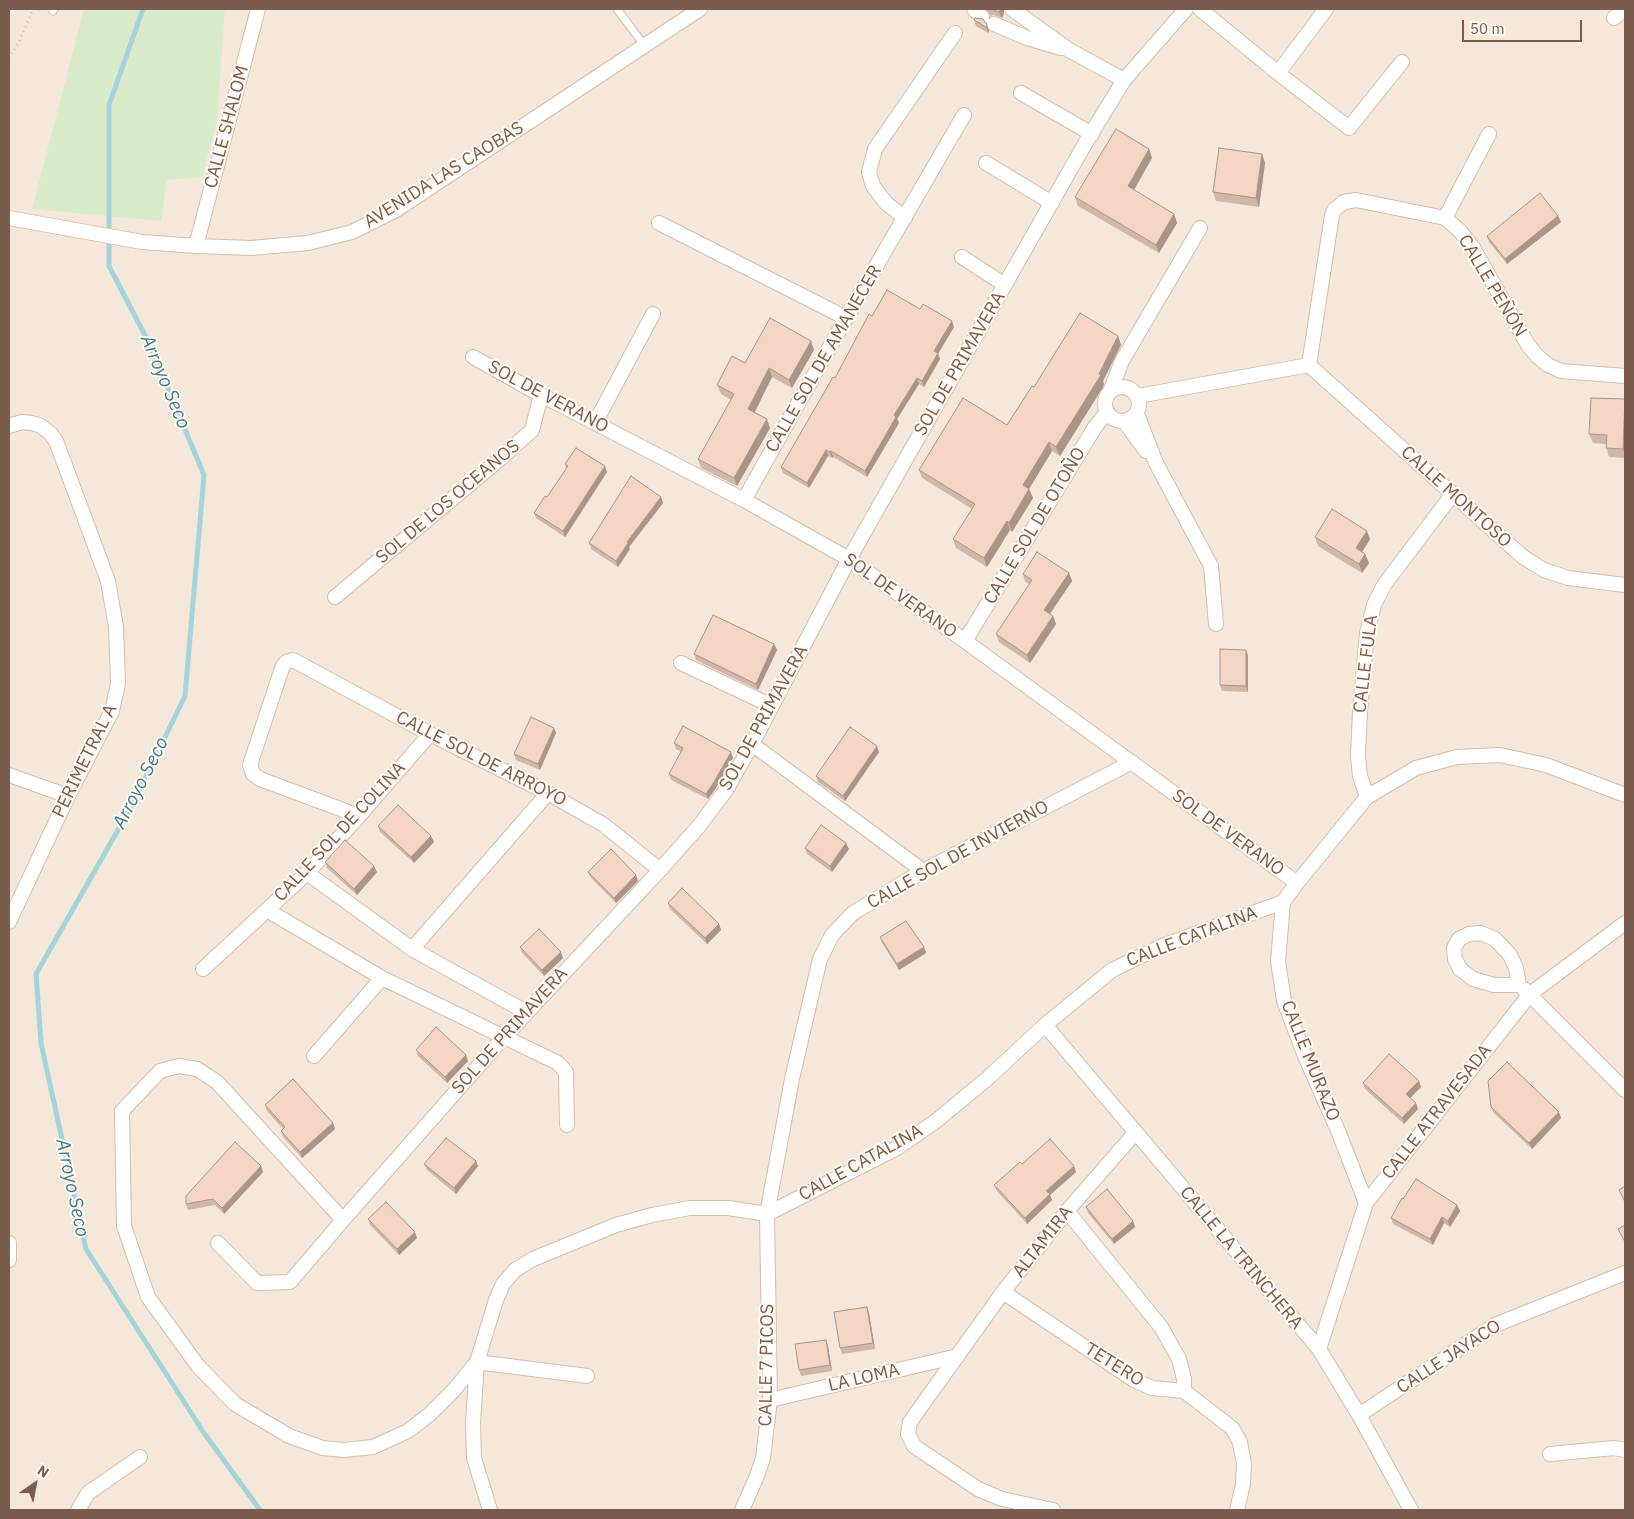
<!DOCTYPE html>
<meta charset="utf-8">
<style>
body{margin:0}
#map{position:relative;width:1634px;height:1519px;overflow:hidden;background:#fdf6ec;font-family:"IBM Plex Sans",sans-serif}
canvas{display:block}
.frame{position:absolute;inset:0;border:10px solid #7a5c4d;pointer-events:none}
.north{position:absolute;left:10px;top:1459px;width:50px;height:50px;-webkit-text-stroke:4px #fffaf3;paint-order:stroke;rotate:33deg;font-size:14px;font-weight:700;line-height:20px;text-align:center;color:#7a5c4d}
.north::after{content:'';display:block;margin:auto;width:18px;height:22px;background:#7a5c4d;clip-path:polygon(50% 0,100% 100%,50% 72%,0 100%)}
.scale{position:absolute;left:1462px;top:20px;width:120px;height:22px;box-sizing:border-box;border:2px solid #7a5c4d;border-top:0;padding-left:6px;font-size:15px;line-height:18px;white-space:nowrap;color:#7a5c4d;-webkit-text-stroke:4px #fffaf3;paint-order:stroke}
</style>
<div id="map">
<canvas width="1634" height="1519"></canvas>
<div class="frame"></div>
<div class="north">N</div>
<div class="scale">50 m</div>
</div>
<script>
const ctx = document.querySelector('canvas').getContext('2d');
ctx.lineJoin = 'round';
function fill(path, color) { ctx.fillStyle = color; ctx.fill(path, 'evenodd'); }
const toPath = rows => new Path2D(rows.map(r => 'M' + r).join(''));
function trace(path, color, width, dash) { ctx.strokeStyle = color; ctx.lineWidth = width; ctx.lineCap = dash ? 'butt' : 'round'; ctx.setLineDash(dash || []); ctx.stroke(path); }
function write(font, color, halo, rows, align = 'center') {
  ctx.font = font + ' "IBM Plex Sans",sans-serif'; ctx.lineWidth = 4; ctx.setLineDash([]); ctx.textBaseline = 'middle'; ctx.strokeStyle = halo; ctx.fillStyle = color; for (const [text, x, y, turn = 0] of rows) {
    ctx.save(); ctx.translate(x, y); ctx.rotate((+turn || 0) * Math.PI / 180); ctx.textAlign = isNaN(turn) ? turn : align; if (halo) ctx.strokeText(text, 0, 0); ctx.fillText(text, 0, 0); ctx.restore();
  }
}
fill(toPath([
 [9,9,1625,9,1625,1510,9,1510]
]), '#f5e8da');
fill(toPath([
 [84,9,225,9,217,122,202,177,167,180,161,221,32,209]
]), '#d8ecc9');
trace(toPath([
 [143,9,109,105,109,266,148,341,204,475,185,696,130,809,36,974,41,1043,86,1249,204,1433,260,1510]
]), '#a5d3da', 5);
const lane = toPath([
 [617,9,644,45],
 [53,11,54,9]
]);
const street = toPath([
 [974,9,982,17],
 [1012,9,1069,50,1124,80],
 [1200,9,1278,73,1326,9],
 [1614,18,1625,9],
 [994,24,1027,38,1061,48],
 [1278,73,1349,128,1402,62],
 [1021,93,1092,134],
 [986,163,1052,203],
 [9,218,142,242,196,246,251,248,308,243,352,232,396,210,700,9],
 [905,218,886,203,873,186,869,172,875,149,955,33],
 [1445,218,1489,134],
 [659,223,846,318],
 [196,246,258,9],
 [962,257,1005,285],
 [473,357,541,395,744,500,849,559,965,641,1297,883],
 [1309,365,1332,215,1334,210,1344,202,1356,200,1445,218,1460,231,1472,246,1528,345,1537,356,1548,365,1561,371,1625,376],
 [1309,365,1523,557,1544,570,1568,578,1625,585],
 '1105 404a17 17 0 1 1 34 0a17 17 0 1 1-34 0Z',
 [1110,392,1122,361,1200,228],
 [1138,396,1309,365],
 [1137,414,1156,463,1211,566,1216,624],
 [1124,421,1146,451],
 [595,423,653,314],
 [9,426,22,422,32,423,41,426,50,433,56,441,108,581,116,627,118,684,112,711,68,796,9,922],
 [744,500,846,318,964,115],
 [335,597,500,459,532,430,541,395],
 [965,641,1095,427,1107,412],
 [681,663,772,706],
 [752,744,923,871],
 [9,775,68,796],
 [1367,797,1360,776,1358,756,1360,711,1367,633,1374,605,1384,585,1452,495],
 [359,816,260,779,253,774,250,765,282,668,286,662,293,660,430,734,548,793,604,825,660,870],
 [307,873,412,949,526,1012],
 [267,910,382,978,558,1063,566,1072,567,1125],
 [1481,933,1495,939,1510,955,1516,968,1519,985,1494,985,1473,979,1460,969,1455,959,1454,948,1459,939,1469,934,1481,933],
 [412,949,548,793],
 [203,969,307,873,359,816,430,734],
 [1524,989,1625,1090],
 [1045,1025,1319,1349,1359,1415,1411,1510],
 [314,1056,382,978],
 [1366,1203,1339,1133,1305,1056,1284,1001,1278,961,1283,902,1297,883,1367,797,1416,768,1457,757,1500,755,1546,765,1625,795],
 [1067,1211,1161,1327,1179,1359,1184,1379,1184,1391],
 [343,1220,217,1082,197,1069,179,1066,160,1071,122,1111,124,1226,148,1297,198,1366,235,1404,289,1436,323,1448,344,1450,373,1447,408,1431,430,1414,453,1391,477,1362],
 [9,1243,9,1260],
 [218,1243,257,1283,290,1282,343,1220,503,1038,660,870,699,826,726,790,752,744,849,559,1086,142,1124,80,1186,9],
 [1003,1292,1134,1380,1152,1388,1184,1391,1232,1428,1240,1442,1244,1464,1243,1484,1237,1510],
 [1319,1349,1366,1203,1530,994,1625,923],
 [477,1362,587,1376],
 [770,1400,958,1356],
 [1359,1415,1495,1325,1625,1273],
 [1550,1454,1614,1448,1625,1450],
 [78,1510,88,1493,140,1457],
 [490,1510,474,1458,473,1423,477,1362,496,1300,503,1284,515,1270,533,1259,616,1225,652,1215,690,1208,728,1208,767,1214,897,1148,916,1135,936,1121,988,1078,1045,1025,1112,970,1162,946,1283,902],
 [742,1510,757,1476,763,1458,770,1400,767,1214,792,1079,804,1027,820,959,832,935,853,913,923,871,1132,762],
 [1053,1510,1002,1499,978,1489,914,1446,908,1434,910,1422,1003,1292,1067,1211,1135,1133]
]);
trace(lane, '#d1beb0', 9);
trace(street, '#d1beb0', 16);
trace(toPath([
 [9,58,19,42,33,9,43,10]
]), '#d9b8a5', 3, [1, 4]);
trace(lane, '#fff', 7);
trace(street, '#fff', 14);
fill(toPath([
 [986,9,1004,9,1004,13,1002,18,993,15,991,16],
 [983,19,989,31,988,33,976,26,974,20],
 [1149,149,1152,158,1134,190,1174,214,1177,223,1159,253,1078,206,1075,197],
 [1262,154,1265,163,1259,207,1216,201,1213,192],
 [1558,216,1561,222,1507,264,1489,242,1487,236],
 [920,309,954,327,938,354,940,359,924,387,919,384,897,419,899,423,867,477,833,457,832,458,828,456,809,488,783,473,781,467,872,316],
 [1118,336,1121,345,1103,381,1104,384,1103,387,1060,456,1052,451,1029,489,1033,498,1012,532,1010,530,987,567,956,548,953,539,972,509,922,478,919,470,1007,425,1034,387],
 [814,350,792,388,772,377,754,412,770,428,737,486,701,468,698,459,731,400,721,394,717,385],
 [1625,400,1625,458,1609,457,1606,448,1606,444,1593,443,1589,434],
 [565,464,607,472,565,537,536,518,534,513,547,497,566,468],
 [661,497,663,503,629,547,630,549,618,567,591,549,589,543],
 [1315,537,1370,539,1362,552,1365,554,1369,563,1362,573,1318,546],
 [1069,573,1072,581,1050,614,1053,616,1056,624,1030,663,999,642,996,634,1029,584,1025,582,1023,574],
 [774,644,777,650,758,690,696,660,694,654],
 [1246,650,1248,656,1248,692,1222,691,1220,685],
 [556,733,540,770,516,760,514,754],
 [674,743,731,752,733,758,716,788,708,799,671,780,669,774,681,752,676,749],
 [879,752,845,801,818,782,816,776],
 [378,826,431,836,434,842,414,863,380,832],
 [805,848,849,849,832,872,807,854],
 [325,862,377,872,357,895,327,868],
 [588,872,638,881,616,903,591,878],
 [668,903,719,924,721,930,707,944,670,909],
 [880,937,924,947,926,953,899,970,882,943],
 [520,947,563,958,544,976,522,953],
 [416,1050,468,1061,447,1083,418,1056],
 [1419,1081,1421,1087,1410,1098,1418,1109,1404,1124,1365,1089,1363,1083],
 [265,1105,333,1123,335,1129,302,1158,283,1137,281,1131,283,1129,267,1111],
 [1491,1107,1561,1118,1532,1149,1494,1113],
 [424,1164,478,1166,456,1194,427,1170],
 [1022,1164,1074,1166,1076,1172,1050,1195,1052,1200,1027,1224,997,1191,994,1185],
 [261,1166,263,1172,224,1214,215,1205,188,1210,186,1204],
 [1403,1199,1457,1205,1460,1211,1450,1227,1444,1223,1433,1245,1393,1224,1391,1218],
 [1086,1207,1133,1221,1135,1227,1114,1244,1088,1213],
 [368,1219,417,1238,399,1255,370,1225],
 [867,1307,869,1313,875,1349,842,1354,840,1348],
 [826,1340,828,1346,832,1371,801,1376,799,1370]
]), '#d1b7a8');
fill(toPath([
 [1001,9,1004,9,1004,13,1002,18,999,12],
 [987,25,989,31,988,33,986,27],
 [1149,149,1152,158,1131,195,1128,186],
 [1262,154,1265,163,1259,207,1256,198],
 [1174,214,1177,223,1159,253,1156,245],
 [1558,216,1561,222,1507,264,1505,259],
 [952,321,954,327,938,354,940,359,924,387,922,381,934,351],
 [1118,336,1121,345,1103,381,1104,384,1103,387,1060,456,1056,447,1099,374],
 [811,341,814,350,792,388,789,380],
 [769,368,772,377,752,418,748,409],
 [917,378,919,384,897,419,899,423,867,477,865,471,894,415],
 [1625,400,1625,455,1623,449],
 [767,419,770,428,737,486,734,478],
 [1049,442,1052,451,1026,494,1023,485],
 [826,450,828,456,809,488,807,483],
 [831,451,833,457,832,458,830,452],
 [605,466,607,472,565,537,563,531],
 [1029,489,1033,498,1012,532,1009,523],
 [661,497,663,503,629,547,630,549,618,567,616,561,627,542],
 [1007,521,1010,530,987,567,984,558],
 [1367,531,1370,539,1359,557,1356,548],
 [1365,554,1369,563,1362,573,1359,564],
 [1069,573,1072,581,1047,618,1044,610],
 [1053,616,1056,624,1030,663,1027,655],
 [774,644,777,650,758,690,756,684],
 [1246,650,1248,656,1248,692,1246,686],
 [554,728,556,733,540,770,538,764],
 [877,746,879,752,845,801,843,796],
 [731,752,733,758,716,788,708,799,706,794],
 [431,836,434,842,414,863,411,857],
 [846,843,849,849,832,872,830,866],
 [374,866,377,872,357,895,354,889],
 [636,875,638,881,616,903,614,898],
 [719,924,721,930,707,944,705,938],
 [924,947,926,953,899,970,897,964],
 [561,952,563,958,544,976,542,970],
 [466,1055,468,1061,447,1083,445,1077],
 [1419,1081,1421,1087,1408,1100,1406,1094],
 [1416,1103,1418,1109,1404,1124,1402,1118],
 [1559,1112,1561,1118,1532,1149,1529,1143],
 [333,1123,335,1129,302,1158,300,1152],
 [476,1161,478,1166,456,1194,454,1188],
 [261,1166,263,1172,224,1214,222,1208],
 [1074,1166,1076,1172,1050,1195,1052,1200,1027,1224,1025,1218,1046,1191],
 [1457,1205,1460,1211,1450,1227,1448,1221],
 [1442,1217,1444,1223,1433,1245,1430,1239],
 [1133,1221,1135,1227,1114,1244,1112,1239],
 [415,1232,417,1238,399,1255,397,1249],
 [867,1307,869,1313,875,1349,873,1343],
 [826,1340,828,1346,832,1371,830,1365]
]), '#aa9588');
const building = toPath([
 [988,9,1001,9,999,12,991,9,988,10,988,9],
 [975,18,983,19,987,25,986,27,974,20,975,18],
 [1116,129,1149,149,1128,186,1174,214,1156,245,1075,197,1116,129],
 [1219,148,1262,154,1256,198,1213,192,1219,148],
 [1540,193,1558,216,1505,259,1487,236,1540,193],
 [887,290,920,309,923,304,952,321,934,351,938,353,922,381,917,378,894,415,896,417,865,471,831,451,830,452,826,450,807,483,781,467,833,377,835,378,869,314,872,316,887,290],
 [1080,313,1118,336,1099,374,1101,375,1099,378,1056,447,1049,442,1023,485,1029,489,1009,523,1007,521,984,558,953,539,975,504,919,470,963,398,1007,425,1032,386,1034,387,1080,313],
 [770,318,811,341,789,380,769,368,748,409,767,419,734,478,698,459,734,394,717,385,732,356,745,363,770,318],
 [1591,398,1625,399,1623,449,1606,448,1607,435,1589,434,1591,398],
 [576,448,605,466,563,531,534,513,545,496,547,497,568,466,565,464,576,448],
 [631,476,661,497,627,542,628,543,616,561,589,543,631,476],
 [1332,509,1367,531,1356,548,1365,554,1359,564,1315,537,1332,509],
 [1037,552,1069,573,1044,610,1053,616,1027,655,996,634,1032,580,1023,574,1037,552],
 [713,615,774,644,756,684,694,654,713,615],
 [1220,649,1246,650,1246,686,1220,685,1220,649],
 [531,717,554,728,538,764,514,754,531,717],
 [683,726,731,752,714,782,706,794,669,774,683,748,674,743,683,726],
 [850,727,877,746,843,796,816,776,850,727],
 [398,805,431,836,411,857,378,826,398,805],
 [821,825,846,843,830,866,805,848,821,825],
 [345,840,374,866,354,889,325,862,345,840],
 [611,849,636,875,614,898,588,872,611,849],
 [682,888,719,924,705,938,668,903,682,888],
 [906,921,924,947,897,964,880,937,906,921],
 [539,929,561,952,542,970,520,947,539,929],
 [436,1027,466,1055,445,1077,416,1050,436,1027],
 [1389,1054,1419,1081,1406,1094,1416,1103,1402,1118,1363,1083,1389,1054],
 [1507,1062,1559,1112,1529,1143,1491,1107,1488,1081,1507,1062],
 [293,1079,333,1123,300,1152,281,1131,285,1127,265,1105,293,1079],
 [446,1138,476,1161,454,1188,424,1164,446,1138],
 [1050,1139,1074,1166,1046,1191,1050,1194,1025,1218,994,1185,1020,1162,1022,1164,1050,1139],
 [235,1142,261,1166,222,1208,213,1199,186,1204,186,1196,235,1142],
 [1416,1179,1457,1205,1448,1221,1442,1217,1430,1239,1391,1218,1402,1198,1403,1199,1416,1179],
 [1625,1186,1625,1202,1619,1190,1625,1186],
 [1107,1189,1133,1221,1112,1239,1086,1207,1107,1189],
 [386,1202,415,1232,397,1249,368,1219,386,1202],
 [1625,1225,1625,1242,1618,1229,1625,1225],
 [867,1307,873,1343,840,1348,834,1312,867,1307],
 [826,1340,830,1365,799,1370,795,1344,826,1340]
]);
fill(building, '#f3d5c3');
trace(building, '#aa9588', 1);
write('18px', '#7a5c4d', '#fffaf3', [
 ["CALLE SHALOM",227,127,-75],
 ["AVENIDA LAS CAOBAS",444,175,-32],
 ["CALLE PEÑÓN",1492,286,59],
 ["CALLE SOL DE AMANECER",824,359,-60],
 ["SOL DE PRIMAVERA",960,364,-60],
 ["SOL DE VERANO",548,397,28],
 ["CALLE MONTOSO",1456,497,42],
 ["SOL DE LOS OCEANOS",448,502,-40],
 ["CALLE SOL DE OTOÑO",1035,526,-59],
 ["SOL DE VERANO",900,596,35],
 ["CALLE FULA",1366,664,-83],
 ["SOL DE PRIMAVERA",764,718,-61],
 ["CALLE SOL DE ARROYO",481,759,27],
 ["PERIMETRAL A",85,761,-64],
 ["CALLE SOL DE COLINA",340,832,-47],
 ["SOL DE VERANO",1228,833,36],
 ["CALLE SOL DE INVIERNO",958,855,-29],
 ["CALLE CATALINA",1192,937,-21],
 ["SOL DE PRIMAVERA",510,1031,-48],
 ["CALLE MURAZO",1310,1061,68],
 ["CALLE ATRAVESADA",1437,1112,-52],
 ["CALLE CATALINA",861,1163,-29],
 ["ALTAMIRA",1043,1242,-52],
 ["CALLE LA TRINCHERA",1241,1258,50],
 ["CALLE JAYACO",1449,1357,-33],
 ["CALLE 7 PICOS",767,1365,-89],
 ["TETERO",1114,1365,32],
 ["LA LOMA",864,1378,-13]
]);
write('italic 19px', '#437c86', '#fffaf3', [
 ["Arroyo Seco",165,382,67],
 ["Arroyo Seco",141,783,-63],
 ["Arroyo Seco",72,1188,78]
]);
</script>
